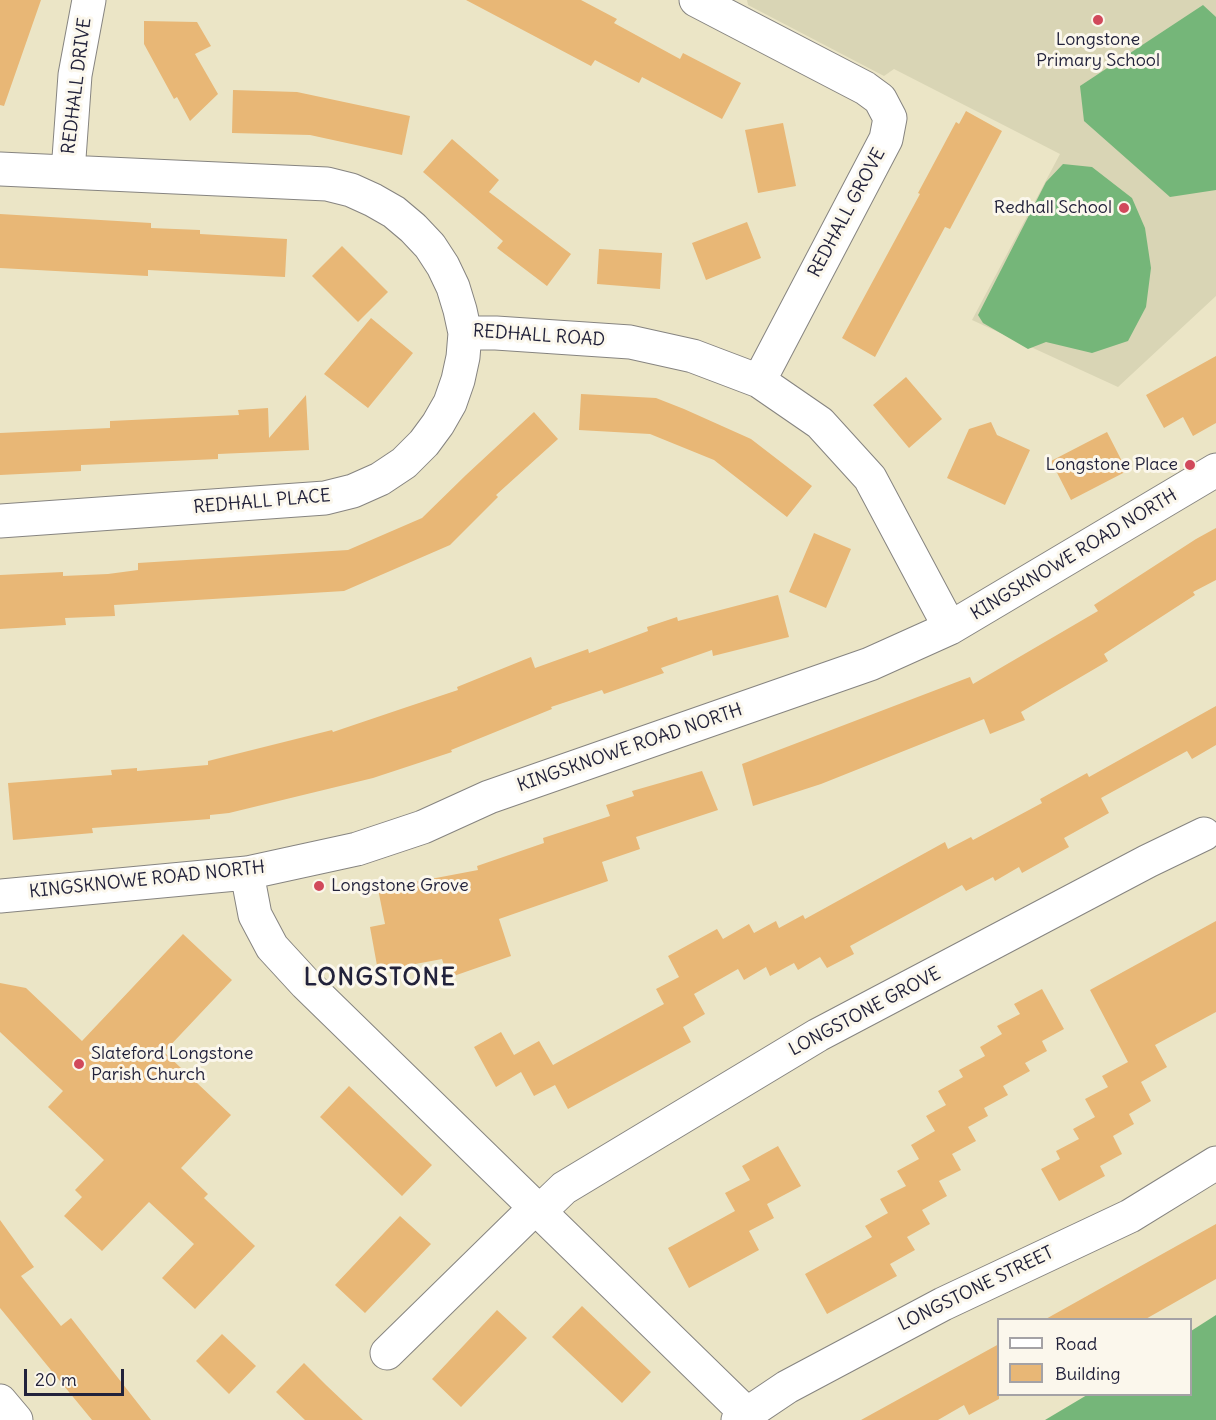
<!DOCTYPE html>
<style>
body{margin:0}
#map{position:relative;width:1216px;height:1420px;overflow:hidden;background:#ebe5c6;font-family:Delius,sans-serif}
canvas{display:block}
.legend{position:absolute;left:997px;top:1318px;width:195px;height:78px;box-sizing:border-box;background:#fbf7ec;border:2px solid #a4a2a5;margin:0;padding:8px 10px;list-style:none;font-size:18px;color:#22223b}
.legend li{display:flex;align-items:center;gap:12px;height:30px}
.legend b{width:30px;border:2px solid #a4a2a5}
.scale{position:absolute;left:24px;top:1369px;width:100px;height:27px;box-sizing:border-box;border:3px solid #22223b;border-top:0;padding-left:8px;font-size:18px;line-height:21px;white-space:nowrap;color:#22223b;-webkit-text-stroke:4px #fbf7ec;paint-order:stroke}
</style>
<div id="map">
<canvas width="1216" height="1420"></canvas>
<ul class="legend">
<li><b style="height:8px;background:#fff"></b>Road</li>
<li><b style="height:16px;background:#e8b776"></b>Building</li>
</ul>
<div class="scale">20 m</div>
</div>
<script>
const ctx = document.querySelector('canvas').getContext('2d');
ctx.lineJoin = 'round';
function fill(path, color) { ctx.fillStyle = color; ctx.fill(path, 'evenodd'); }
const toPath = rows => new Path2D(rows.map(r => 'M' + r).join(''));
function trace(path, color, width, dash) { ctx.strokeStyle = color; ctx.lineWidth = width; ctx.lineCap = dash ? 'butt' : 'round'; ctx.setLineDash(dash || []); ctx.stroke(path); }
function write(font, color, halo, rows, align = 'center') {
  ctx.font = font + ' Delius,sans-serif'; ctx.lineWidth = 6; ctx.setLineDash([]); ctx.textBaseline = 'middle'; ctx.strokeStyle = halo; ctx.fillStyle = color; for (const [text, x, y, turn = 0] of rows) {
    ctx.save(); ctx.translate(x, y); ctx.rotate((+turn || 0) * Math.PI / 180); ctx.textAlign = isNaN(turn) ? turn : align; if (halo) ctx.strokeText(text, 0, 0); ctx.fillText(text, 0, 0); ctx.restore();
  }
}
fill(toPath([
 [747,0,1216,0,1216,296,1118,387,972,320,1060,154,894,69,884,76,748,5]
]), '#d9d5b5');
fill(toPath([
 [1203,5,1216,17,1216,190,1170,197,1084,121,1080,86],
 [1063,164,1092,167,1132,198,1145,228,1151,268,1146,307,1128,341,1092,353,1046,342,1028,349,983,323,978,315,1046,182],
 [1216,1315,1216,1420,1045,1420,1087,1395,1190,1394,1191,1331]
]), '#75b679');
fill(toPath([
 [0,0,41,0,4,106,0,105],
 [466,0,581,0,617,19,614,23,680,59,683,53,741,83,722,119,642,77,639,83,595,60,591,66],
 [144,21,197,22,211,46,195,54,218,94,190,121,177,97,174,99,144,44],
 [233,90,297,92,410,116,402,155,310,135,232,133],
 [966,111,1002,131,950,229,945,227,875,357,842,338,920,194,918,193,956,122,959,124],
 [783,123,796,186,758,193,745,130],
 [452,139,499,180,489,192,571,254,547,286,497,248,503,241,423,172],
 [0,214,151,223,151,228,200,230,200,234,287,239,285,277,148,270,148,276,0,268],
 [747,222,761,258,706,280,692,243],
 [342,246,388,292,358,322,312,276],
 [599,249,662,253,660,289,597,284],
 [371,318,413,353,368,408,324,374],
 [1216,356,1216,423,1193,436,1183,417,1164,428,1146,395],
 [906,377,942,419,909,448,873,405],
 [581,394,656,398,684,409,751,439,812,486,787,517,714,460,650,434,579,430],
 [306,395,309,450,218,454,218,459,81,465,81,471,0,475,0,433,110,428,110,421,239,415,238,410,268,408,269,438],
 [534,412,558,439,496,495,498,497,450,545,344,591,114,605,115,616,65,618,66,625,0,629,0,575,63,572,63,576,108,574,138,570,138,563,348,550,422,518,466,475],
 [991,422,997,435,1030,450,1005,505,947,478,969,429],
 [1107,432,1127,471,1071,500,1051,461],
 [1216,528,1216,580,1193,592,1195,595,1104,654,1108,661,1021,712,1025,720,990,734,984,719,821,784,753,806,742,764,970,677,973,684,1098,611,1094,605,1196,539],
 [814,533,851,549,826,608,789,592],
 [778,595,789,637,713,656,712,650,661,668,664,673,604,694,602,690,551,707,552,709,451,750,452,752,373,778,229,813,210,815,210,819,92,828,93,833,13,840,8,783,112,775,111,770,137,768,137,771,208,765,208,761,332,730,333,732,404,708,458,690,457,687,531,657,535,668,588,649,589,653,648,631,647,627,677,617,678,621],
 [1216,706,1216,745,1192,759,1187,751,1101,798,1109,813,1064,838,1069,847,1022,873,1019,867,995,881,993,877,966,891,962,885,850,946,854,954,827,968,820,957,798,970,794,963,770,976,766,967,744,980,738,969,694,994,705,1014,683,1027,691,1042,568,1109,555,1085,534,1096,521,1072,496,1087,474,1047,501,1032,514,1055,539,1041,553,1065,664,1004,656,989,679,977,668,956,717,929,723,939,749,924,754,933,776,921,779,928,803,915,805,919,945,842,948,849,971,837,973,840,1042,803,1040,799,1087,773,1089,777],
 [702,771,718,810,636,837,640,849,602,862,608,881,499,919,511,956,448,978,442,959,378,971,370,927,385,924,378,889,478,870,477,866,544,843,543,838,610,816,606,805,634,796,632,791],
 [1216,921,1216,1012,1155,1045,1167,1067,1141,1082,1151,1101,1129,1114,1134,1124,1113,1136,1122,1154,1100,1166,1105,1176,1059,1201,1041,1169,1060,1159,1056,1151,1079,1139,1073,1129,1095,1117,1085,1099,1108,1087,1102,1076,1128,1062,1090,990],
 [183,934,232,980,164,1052,231,1115,181,1168,208,1194,204,1198,255,1246,195,1309,162,1278,194,1244,149,1202,102,1251,64,1216,82,1197,75,1190,104,1160,48,1107,63,1091,0,1032,0,983,26,988,82,1041],
 [1042,989,1064,1029,1042,1041,1047,1051,1025,1063,1030,1071,1003,1086,1008,1095,984,1108,988,1116,968,1127,976,1141,952,1154,961,1170,939,1181,947,1196,922,1210,930,1224,907,1237,915,1250,890,1264,897,1276,827,1314,805,1274,872,1237,865,1226,888,1213,880,1199,906,1186,897,1171,919,1159,911,1145,935,1131,926,1116,946,1105,938,1091,963,1077,959,1070,985,1056,980,1047,1002,1034,997,1026,1020,1014,1014,1004],
 [349,1086,432,1165,402,1196,320,1117],
 [778,1146,801,1186,767,1204,774,1218,749,1231,759,1250,689,1288,668,1248,735,1211,725,1193,750,1180,742,1166],
 [400,1216,431,1244,365,1313,335,1285],
 [0,1220,34,1267,21,1276,61,1326,71,1318,151,1420,92,1420,0,1308],
 [1216,1224,1216,1279,1144,1320,1044,1320],
 [582,1306,651,1372,622,1403,552,1337],
 [497,1310,527,1338,461,1407,432,1379],
 [222,1334,256,1366,229,1394,196,1361],
 [999,1344,999,1399,969,1415,964,1405,938,1420,861,1420],
 [304,1363,326,1385,363,1420,305,1420,276,1392]
]), '#e8b776');
const minor = toPath([
 [696,0,865,88,880,99,890,118,886,139,759,381],
 [0,169,327,184,351,190,373,200,394,212,413,228,430,246,443,266,453,287,460,310,465,333,496,333,630,342,693,356,759,381,820,423,870,478,950,628],
 [68,172,75,75,89,0],
 [0,521,325,498,353,491,380,479,404,463,424,443,438,424,450,403,458,380,463,357,465,333],
 [247,873,255,915,272,947,306,984,746,1413],
 [0,896,247,873,357,849,423,827,489,797,870,664,950,628,1216,470],
 [539,1212,564,1188,818,1035,1148,861,1204,834],
 [387,1353,535,1208],
 [0,1401,16,1420],
 [738,1420,787,1387,943,1304,1130,1216,1216,1163]
]);
trace(minor, '#868480', 35);
trace(minor, '#fff', 33);
for (const [x, y, r, color] of [
 [1098,20,6,"#d1495b"],
 [1124,208,6,"#d1495b"],
 [1190,465,6,"#d1495b"],
 [319,886,6,"#d1495b"],
 [79,1064,6,"#d1495b"]
]) { const dot = new Path2D(); dot.arc(x, y, r, 0, 2 * Math.PI); ctx.fillStyle = color; ctx.fill(dot); trace(dot, '#fbf7ec', 2); }
write('18px', '#22223b', '#fbf7ec', [
 ["Longstone",1098,40,"center"],
 ["Primary School",1098,61,"center"],
 ["Redhall School",1112,208],
 ["Longstone Place",1178,465],
 ["Longstone Grove",331,886,"left"],
 ["Slateford Longstone",91,1054,"left"],
 ["Parish Church",91,1075,"left"]
], 'right');
write('18px', '#22223b', '#fbf7ec', [
 ["REDHALL DRIVE",77,86,-83],
 ["REDHALL GROVE",847,213,-62],
 ["REDHALL ROAD",539,336,4],
 ["REDHALL PLACE",262,502,-5],
 ["KINGSKNOWE ROAD NORTH",1074,555,-31],
 ["KINGSKNOWE ROAD NORTH",630,748,-19],
 ["KINGSKNOWE ROAD NORTH",147,880,-6],
 ["LONGSTONE GROVE",865,1012,-28],
 ["LONGSTONE STREET",976,1289,-26]
]);
ctx.letterSpacing = '1.5px';
write('bold 24px', '#22223b', '#fbf7ec', [
 ["LONGSTONE",380,978]
]);
ctx.letterSpacing = '0px';
</script>
